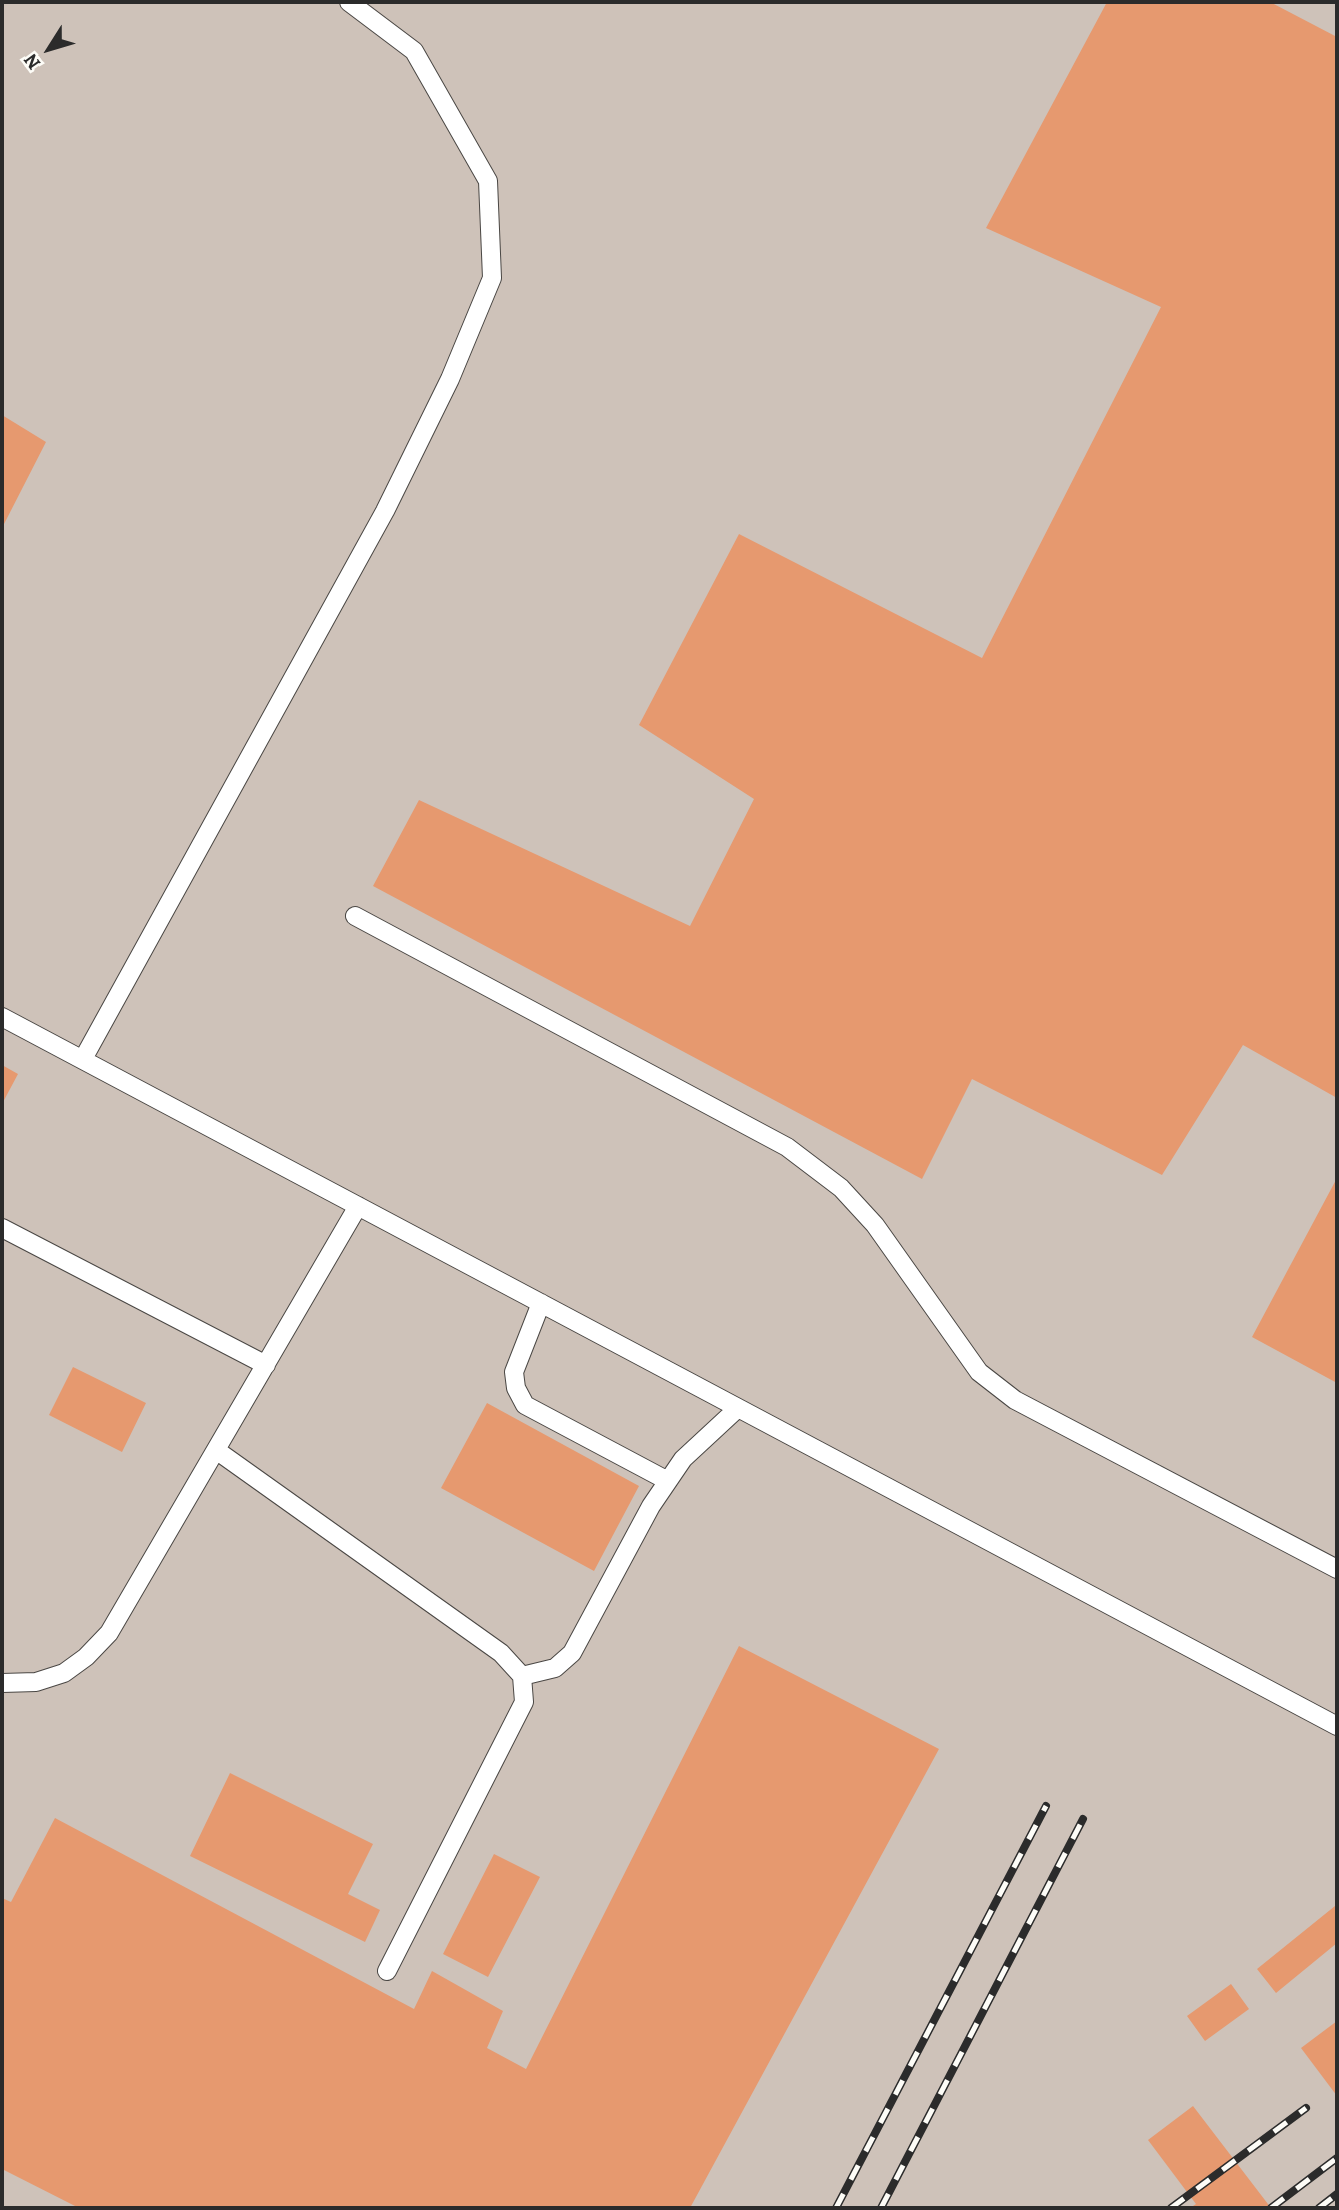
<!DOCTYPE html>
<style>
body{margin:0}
#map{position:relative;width:1339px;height:2210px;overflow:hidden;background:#f7e7d2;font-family:Alegreya,serif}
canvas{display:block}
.frame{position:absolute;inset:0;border:4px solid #2b2b2b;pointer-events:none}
.north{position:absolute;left:14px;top:14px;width:70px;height:70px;-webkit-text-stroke:5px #fdfcf7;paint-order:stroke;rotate:233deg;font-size:19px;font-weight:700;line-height:28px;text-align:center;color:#2b2b2b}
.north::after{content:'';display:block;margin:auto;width:24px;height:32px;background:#2b2b2b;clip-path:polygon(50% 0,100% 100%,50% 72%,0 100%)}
</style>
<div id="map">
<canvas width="1339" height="2210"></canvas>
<div class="frame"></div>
<div class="north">N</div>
</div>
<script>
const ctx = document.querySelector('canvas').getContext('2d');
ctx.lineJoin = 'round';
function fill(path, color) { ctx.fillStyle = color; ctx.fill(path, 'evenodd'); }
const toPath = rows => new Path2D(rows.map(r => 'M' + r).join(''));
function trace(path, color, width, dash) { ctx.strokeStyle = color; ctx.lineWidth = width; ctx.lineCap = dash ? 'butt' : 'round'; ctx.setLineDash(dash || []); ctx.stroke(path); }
fill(toPath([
 [2,2,1337,2,1337,2208,2,2208]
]), '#cec2b9');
fill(toPath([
 [1107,2,1270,2,1337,37,1337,1098,1243,1045,1162,1175,972,1079,922,1179,373,886,419,800,690,926,754,799,639,725,739,534,982,658,1161,307,986,228],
 [2,415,46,442,2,528],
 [2,1065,18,1074,2,1104],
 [1337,1178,1337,1383,1252,1337],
 [73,1367,146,1403,122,1452,49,1415],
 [487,1403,639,1486,594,1571,441,1488],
 [739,1646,939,1749,690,2208,79,2208,2,2169,2,1898,11,1902,55,1818,414,2009,432,1971,503,2011,487,2048,526,2069],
 [230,1773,373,1844,348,1894,380,1910,365,1942,190,1856],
 [494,1854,540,1877,488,1977,443,1954],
 [1335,1906,1337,1909,1337,1943,1276,1993,1257,1969],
 [1231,1984,1249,2009,1205,2041,1187,2016],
 [1337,2021,1337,2096,1301,2048],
 [1193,2106,1271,2208,1190,2208,1196,2204,1148,2140]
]), '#e6996f');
const lane = toPath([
 [355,916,787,1147,841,1188,875,1225,979,1372,1015,1400,1337,1569],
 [2,1017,1337,1726],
 [83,1059,385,511,450,379,492,278,488,181,414,51,349,2],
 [2,1228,266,1365],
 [541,1303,514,1372,516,1388,525,1405,668,1481],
 [216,1450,501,1653,522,1676,524,1702,387,1971],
 [522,1676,555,1668,572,1653,651,1506,683,1459,738,1408],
 [2,1683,36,1682,64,1673,86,1657,109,1633,358,1206]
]);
trace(lane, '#4a4744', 20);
trace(lane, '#fff', 18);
const rail = toPath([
 [836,2208,1046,1806],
 [881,2208,1083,1819],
 [1171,2208,1306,2108],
 [1271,2208,1337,2158],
 [1319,2208,1337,2194]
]);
trace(rail, '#2b2b2b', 8);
trace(rail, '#fdfcf7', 5, [16]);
</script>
